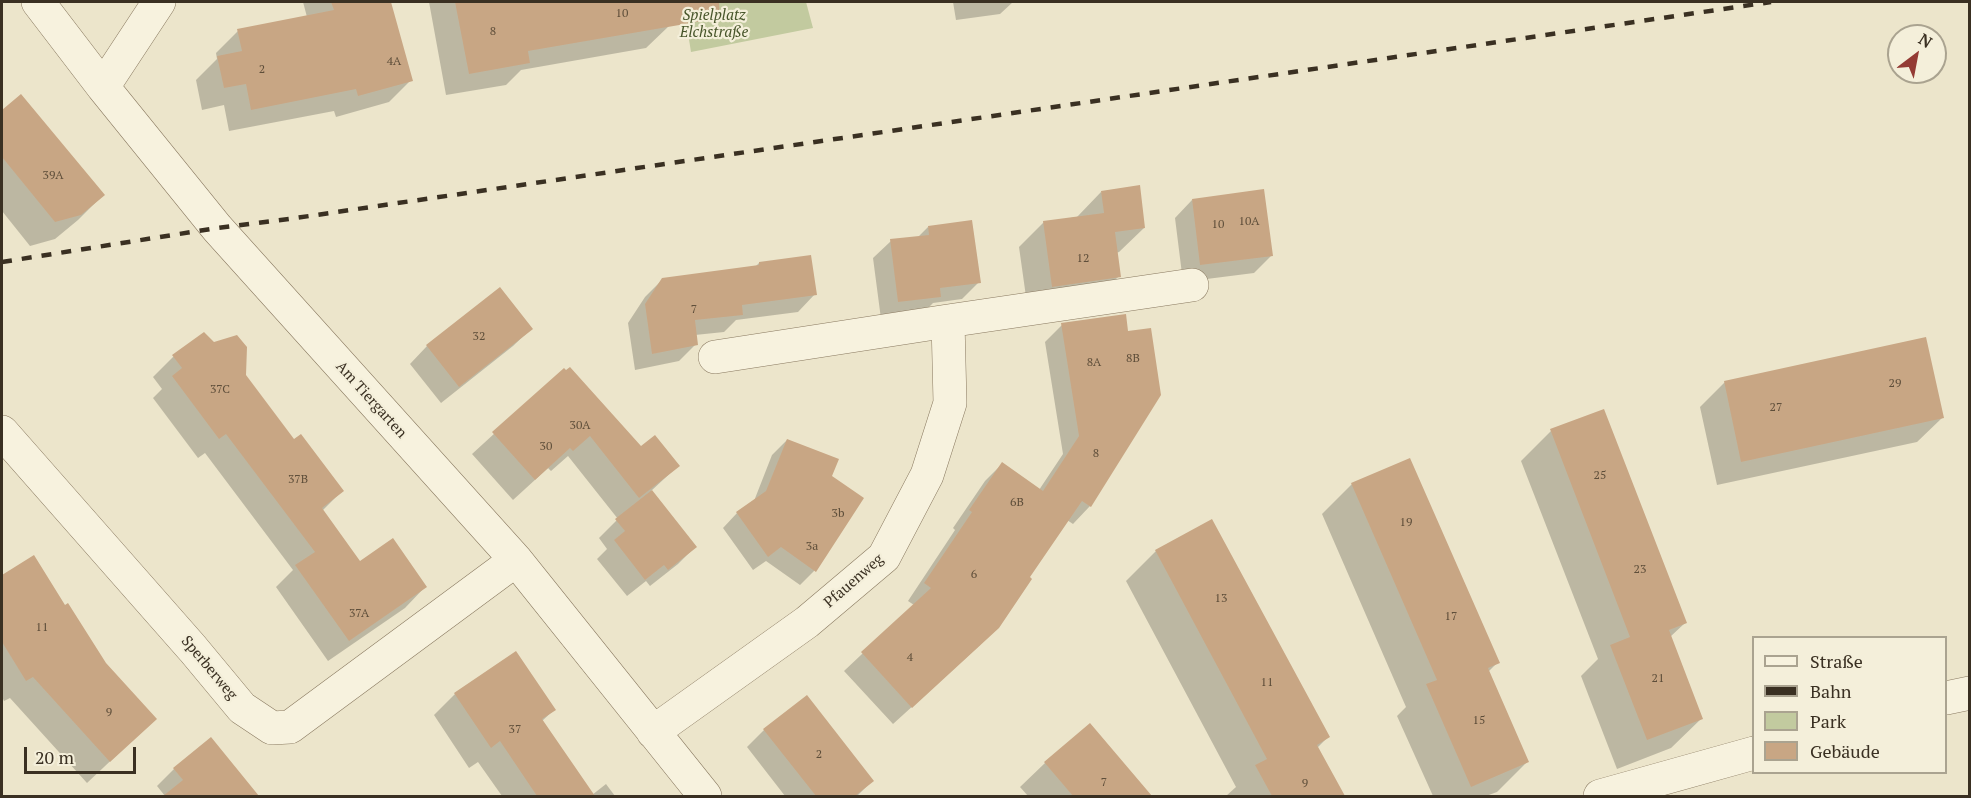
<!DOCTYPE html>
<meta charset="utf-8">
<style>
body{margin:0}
#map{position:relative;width:1971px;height:798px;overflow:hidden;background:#ece5cb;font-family:"PT Serif",serif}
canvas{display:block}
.frame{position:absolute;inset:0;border:3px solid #3a3022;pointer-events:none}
.legend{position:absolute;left:1752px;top:636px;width:195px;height:138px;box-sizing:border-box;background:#f4efda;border:2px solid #aaa390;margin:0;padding:8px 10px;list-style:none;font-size:18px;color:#3a3022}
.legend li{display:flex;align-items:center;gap:12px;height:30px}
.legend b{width:30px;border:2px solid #aaa390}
.north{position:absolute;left:1887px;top:24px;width:60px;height:60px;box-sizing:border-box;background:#f4efda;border:2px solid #aaa390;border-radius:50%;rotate:32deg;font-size:16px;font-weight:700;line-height:24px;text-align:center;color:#3a3022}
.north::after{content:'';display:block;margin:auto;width:21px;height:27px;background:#943b34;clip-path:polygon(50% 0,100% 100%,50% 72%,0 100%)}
.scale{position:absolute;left:24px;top:747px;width:112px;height:27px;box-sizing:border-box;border:3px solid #3a3022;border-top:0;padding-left:8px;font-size:18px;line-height:21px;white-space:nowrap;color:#3a3022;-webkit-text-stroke:4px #f4efda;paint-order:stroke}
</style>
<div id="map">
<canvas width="1971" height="798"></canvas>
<div class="frame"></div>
<ul class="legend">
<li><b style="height:8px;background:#f7f2de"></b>Straße</li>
<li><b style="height:8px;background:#3a3022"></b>Bahn</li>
<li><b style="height:16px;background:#c2ca9f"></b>Park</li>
<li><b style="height:16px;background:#c8a684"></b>Gebäude</li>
</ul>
<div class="north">N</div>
<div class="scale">20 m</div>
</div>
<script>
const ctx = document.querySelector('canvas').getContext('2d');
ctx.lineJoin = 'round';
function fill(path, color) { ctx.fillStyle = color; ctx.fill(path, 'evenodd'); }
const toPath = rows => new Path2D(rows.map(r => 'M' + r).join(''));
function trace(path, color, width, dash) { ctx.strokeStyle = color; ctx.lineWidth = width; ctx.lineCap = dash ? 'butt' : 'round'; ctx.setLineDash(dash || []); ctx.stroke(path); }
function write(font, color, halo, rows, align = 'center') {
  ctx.font = font + ' "PT Serif",serif'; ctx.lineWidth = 4.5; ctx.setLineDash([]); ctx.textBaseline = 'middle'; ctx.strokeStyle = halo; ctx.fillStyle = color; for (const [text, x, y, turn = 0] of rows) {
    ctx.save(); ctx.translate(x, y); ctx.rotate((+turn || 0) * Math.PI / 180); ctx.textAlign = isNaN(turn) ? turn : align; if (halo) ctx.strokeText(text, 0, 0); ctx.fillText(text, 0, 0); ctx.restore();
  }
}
fill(toPath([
 [683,2,806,2,813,28,691,52]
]), '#c2ca9f');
fill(toPath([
 [303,2,389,2,411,80,389,102,336,117,334,111,229,131,224,105,202,110,196,80,217,59,216,53,238,31,307,17],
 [429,2,664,2,669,26,646,48,521,70,506,85,446,95],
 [953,2,1013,2,1000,14,956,20],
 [21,96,103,195,78,220,55,239,30,246,2,211,2,112],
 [1101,192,1144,228,1119,252,1116,253,1119,276,1095,301,1028,311,1019,247,1044,222,1077,217],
 [1192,200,1272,255,1254,273,1183,282,1175,218],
 [928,227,979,282,962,299,933,303,922,314,881,319,873,258,891,241,918,237],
 [759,263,815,294,798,312,736,320,724,332,695,335,696,344,679,361,635,370,628,323,645,297,662,280,756,266],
 [1062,325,1127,333,1160,394,1090,506,1073,524,1067,520,980,645,893,724,844,671,914,605,908,601,955,530,953,528,985,481,1002,464,1039,490,1063,454,1045,342],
 [531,329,513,346,441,403,410,364,427,346],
 [204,334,244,375,294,441,342,491,322,511,359,563,425,587,405,608,328,661,276,587,293,570,205,453,198,458,153,398,162,389,153,377,173,357],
 [564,370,641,448,678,466,651,491,695,547,678,564,650,586,646,581,627,596,597,559,607,549,599,538,618,519,568,456,551,471,548,468,513,500,472,454],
 [1725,382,1942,418,1917,442,1717,485,1700,407],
 [1551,431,1685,623,1670,637,1702,718,1671,748,1617,769,1581,676,1598,659,1521,461],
 [787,440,830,476,814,571,800,585,766,561,753,570,723,528,737,513,754,501,772,455],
 [1352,484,1498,662,1488,672,1527,762,1497,792,1486,796,1433,796,1397,716,1406,707,1322,514],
 [1156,551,1328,737,1317,748,1343,796,1226,796,1236,787,1126,581],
 [33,557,64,607,104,664,155,719,87,783,10,698,4,701,2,697,2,577],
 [455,694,554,710,542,721,592,795,606,784,615,796,502,796,478,762,469,768,434,715],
 [806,697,872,781,857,796,785,796,747,747,764,730],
 [1090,725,1150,796,1028,796,1020,787,1045,763],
 [211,739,257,796,165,796,157,786,174,769]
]), '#0003');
fill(toPath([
 [331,2,391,2,413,81,358,96,356,89,251,110,246,84,224,88,217,56,242,51,237,29,334,10],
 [455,2,719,2,720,18,528,51,530,63,469,74],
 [21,94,105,195,81,215,55,222,2,157,2,110],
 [1140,185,1145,228,1115,232,1121,277,1052,287,1043,221,1104,213,1101,191],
 [1264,189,1273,256,1200,265,1192,199],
 [972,220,981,283,940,288,941,297,898,302,890,239,929,235,928,226],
 [811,255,817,295,742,305,743,315,695,320,698,345,652,354,645,304,662,278,759,265,759,262],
 [500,287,533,329,459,387,426,345],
 [1126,314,1128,331,1151,328,1161,395,1091,507,1082,501,1030,577,1032,579,999,628,912,708,861,652,931,588,924,583,972,512,969,510,1002,462,1043,491,1079,436,1061,323],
 [204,332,214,342,237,335,247,347,246,375,294,439,301,434,344,491,322,508,360,561,393,538,427,587,349,641,295,565,315,552,226,434,219,439,172,376,182,368,172,355],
 [1926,337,1944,418,1741,462,1724,381],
 [570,367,641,446,655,435,680,466,639,498,590,436,573,451,570,448,535,480,492,432,564,368,566,370],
 [1604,409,1687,623,1669,630,1703,719,1647,740,1610,645,1630,637,1550,429],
 [787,439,839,459,832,476,864,498,816,572,781,547,768,557,736,512,766,491],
 [1410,458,1500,663,1488,668,1529,762,1471,787,1426,684,1437,680,1351,483],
 [652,490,697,547,668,570,664,565,645,580,614,540,625,531,615,519],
 [1212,519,1330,737,1317,745,1345,796,1272,796,1255,765,1267,759,1155,550],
 [34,555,65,605,68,603,106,663,157,719,110,762,33,677,26,681,2,642,2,575],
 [516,651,556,710,542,719,595,796,537,796,500,741,491,748,454,693],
 [807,695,874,781,855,796,816,796,763,729],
 [1090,723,1152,796,1073,796,1044,762],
 [211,737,259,796,163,796,183,780,173,768]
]), '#c8a684');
const street = toPath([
 [38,2,103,87,217,228,516,560,705,796],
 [103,87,159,2],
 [715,357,948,321],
 [2,432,193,649,242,708,272,728,290,727,516,560],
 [1946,698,1970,693],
 [653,732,807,622,884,557,927,475,950,403,948,321,1192,285],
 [1600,796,1754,753]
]);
trace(street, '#897960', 34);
trace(street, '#f7f2de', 33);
trace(toPath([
 [2,262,217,228,289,219,1771,2]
]), '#3a3022', 4.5, [10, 10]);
write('12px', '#5e4e3a', null, [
 ["10",622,14],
 ["8",493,32],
 ["4A",394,62],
 ["2",262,70],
 ["39A",53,176],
 ["10A",1249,222],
 ["10",1218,225],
 ["12",1083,259],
 ["7",694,310],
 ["32",479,337],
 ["8B",1133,359],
 ["8A",1094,363],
 ["29",1895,384],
 ["37C",220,390],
 ["27",1776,408],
 ["30A",580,426],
 ["30",546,447],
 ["8",1096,454],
 ["25",1600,476],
 ["37B",298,480],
 ["6B",1017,503],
 ["3b",838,514],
 ["19",1406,523],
 ["3a",812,547],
 ["23",1640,570],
 ["6",974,575],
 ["13",1221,599],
 ["37A",359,614],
 ["17",1451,617],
 ["11",42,628],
 ["4",910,658],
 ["21",1658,679],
 ["11",1267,683],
 ["9",109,713],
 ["15",1479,721],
 ["37",515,730],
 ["2",819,755],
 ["7",1104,783],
 ["9",1305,784]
]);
write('italic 15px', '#47552a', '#f4efda', [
 ["Spielplatz",714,16],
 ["Elchstraße",714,33]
]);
write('15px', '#3a3022', '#f4efda', [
 ["Am Tiergarten",371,400,48],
 ["Pfauenweg",854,581,-41],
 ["Sperberweg",209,668,50]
]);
</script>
